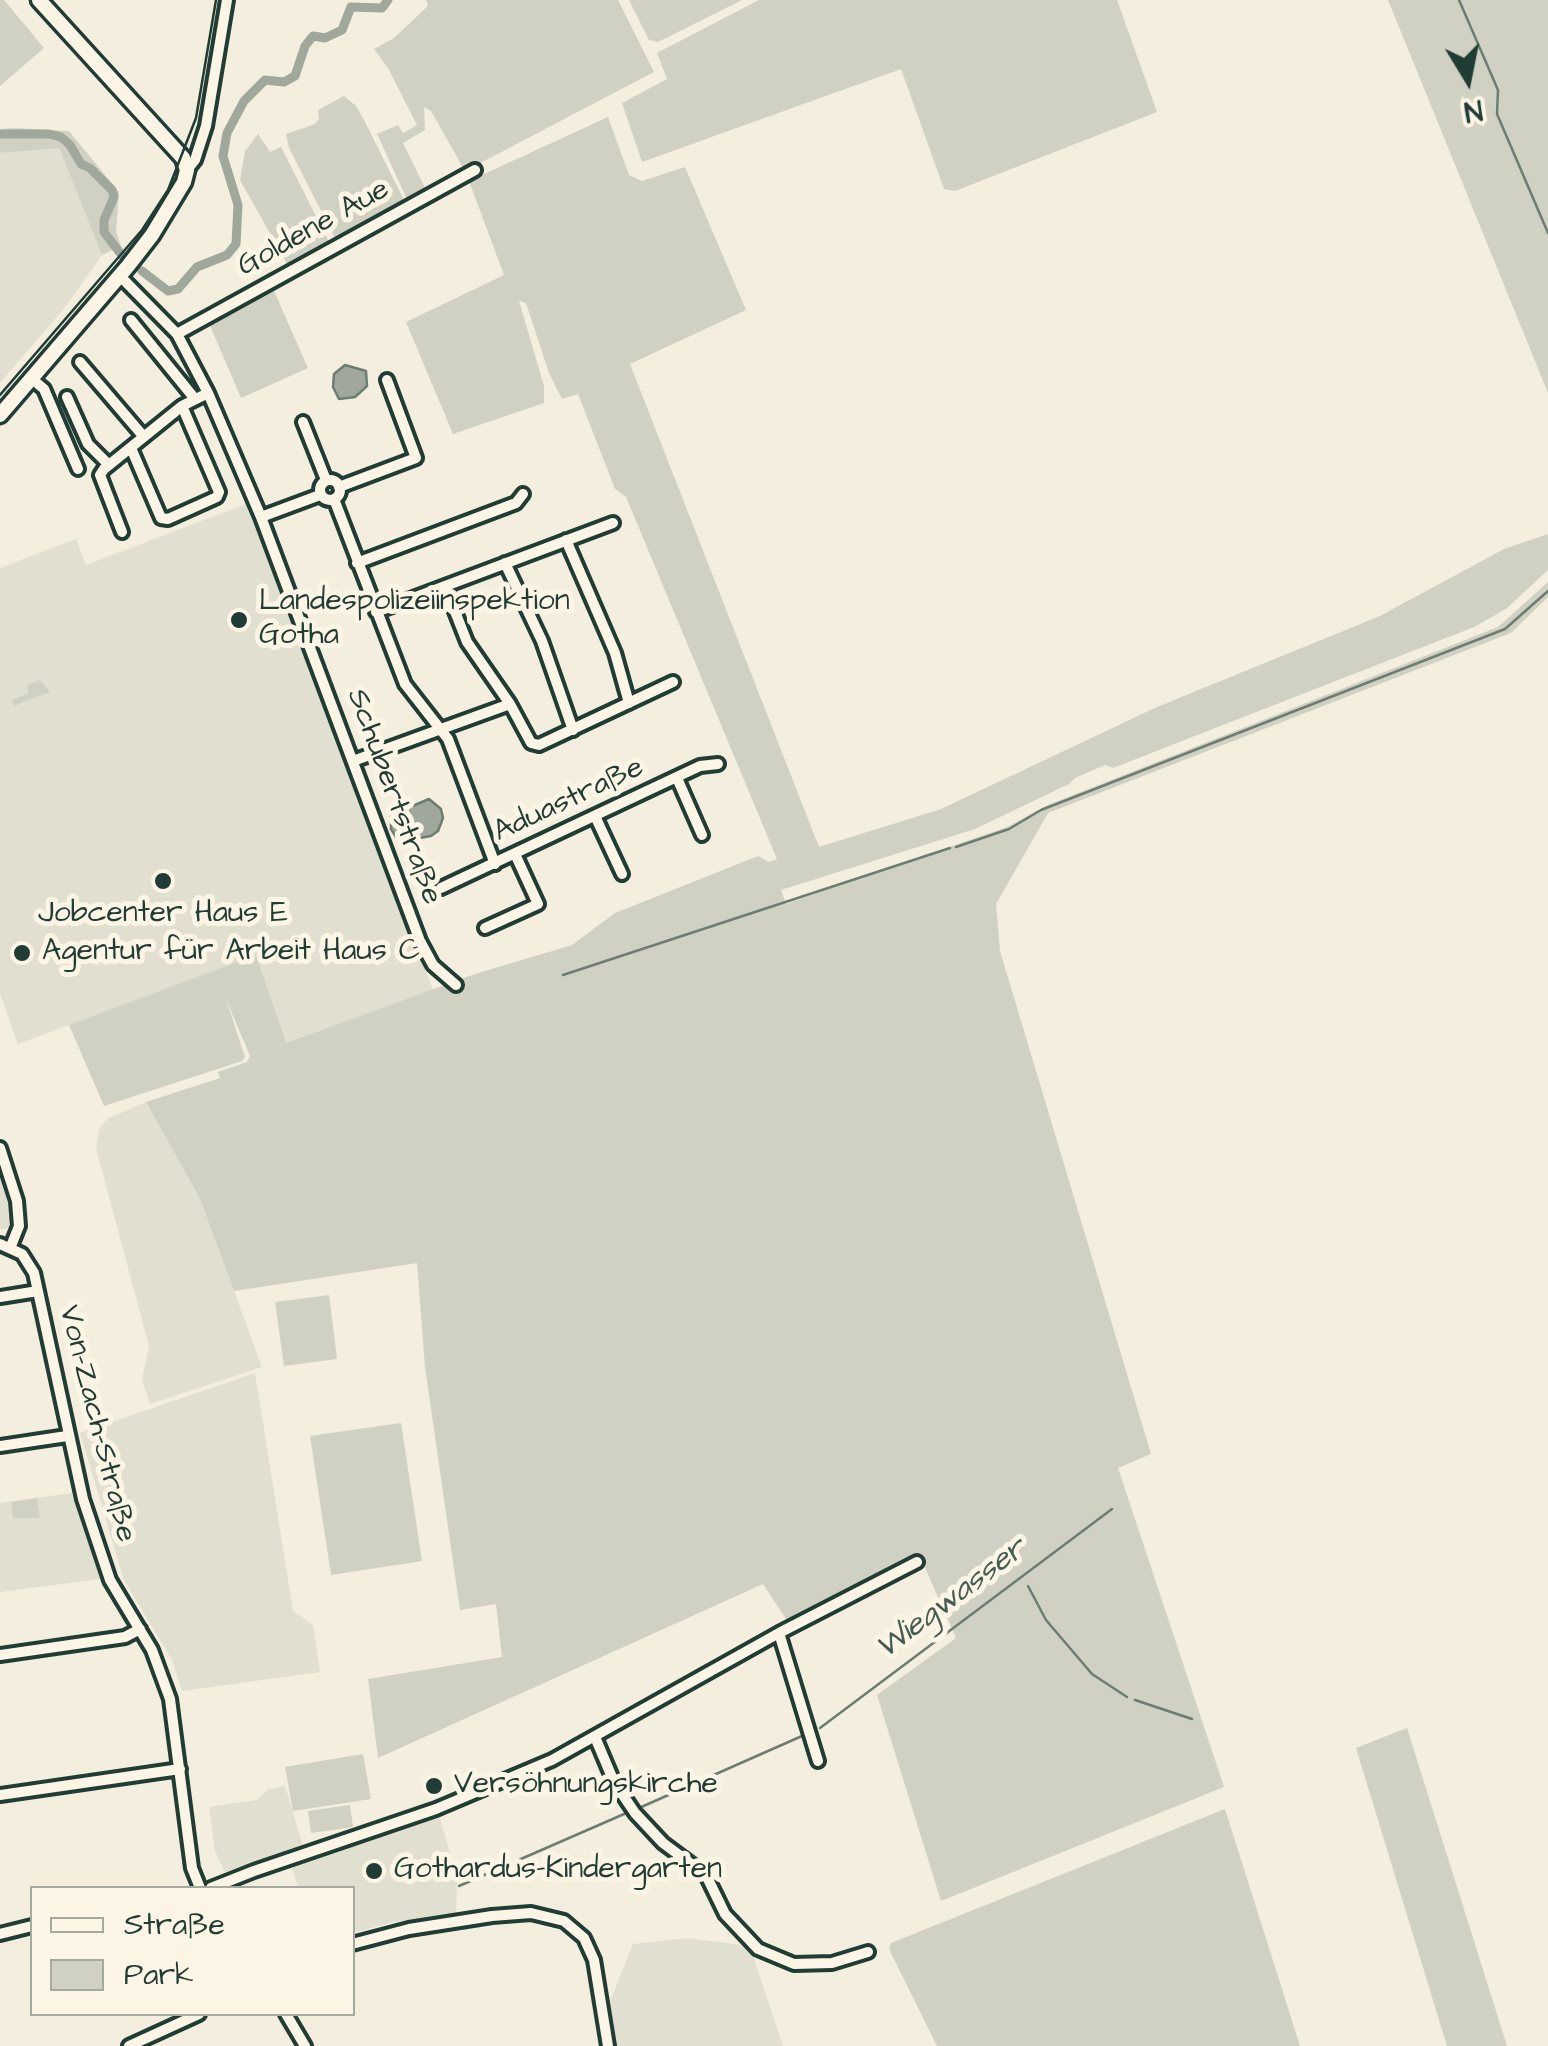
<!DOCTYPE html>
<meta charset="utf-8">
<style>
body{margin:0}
#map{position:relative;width:1548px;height:2046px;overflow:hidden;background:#f3eede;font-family:"Architects Daughter",sans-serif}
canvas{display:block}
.legend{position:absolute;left:30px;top:1886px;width:325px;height:130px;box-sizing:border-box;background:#fcf5e5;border:2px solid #a4ab9e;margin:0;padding:12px 18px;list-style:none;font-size:30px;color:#1f3d34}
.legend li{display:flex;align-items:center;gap:20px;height:50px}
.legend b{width:50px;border:2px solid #a4ab9e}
.north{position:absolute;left:1418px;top:30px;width:100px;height:100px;-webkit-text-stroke:8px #fcf5e5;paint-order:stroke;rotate:170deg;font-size:28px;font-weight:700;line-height:40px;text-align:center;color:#1f3d34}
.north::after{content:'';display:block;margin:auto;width:35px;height:45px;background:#1f3d34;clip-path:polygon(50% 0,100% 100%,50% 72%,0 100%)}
</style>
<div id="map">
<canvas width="1548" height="2046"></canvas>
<ul class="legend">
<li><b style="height:12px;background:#fcf5e5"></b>Straße</li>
<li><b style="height:28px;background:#d0d1c2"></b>Park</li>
</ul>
<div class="north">N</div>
</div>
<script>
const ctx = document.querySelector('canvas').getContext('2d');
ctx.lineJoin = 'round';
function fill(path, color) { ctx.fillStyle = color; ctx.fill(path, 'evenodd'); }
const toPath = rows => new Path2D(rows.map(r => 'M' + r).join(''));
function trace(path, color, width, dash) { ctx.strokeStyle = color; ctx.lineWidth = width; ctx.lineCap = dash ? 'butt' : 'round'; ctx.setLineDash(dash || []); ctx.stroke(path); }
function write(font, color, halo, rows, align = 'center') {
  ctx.font = font + ' "Architects Daughter",sans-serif'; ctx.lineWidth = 10; ctx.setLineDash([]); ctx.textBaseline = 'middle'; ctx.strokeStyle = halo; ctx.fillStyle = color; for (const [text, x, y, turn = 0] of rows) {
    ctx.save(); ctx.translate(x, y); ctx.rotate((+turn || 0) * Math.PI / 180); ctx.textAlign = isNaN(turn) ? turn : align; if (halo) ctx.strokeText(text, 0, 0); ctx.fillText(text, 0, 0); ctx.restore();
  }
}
fill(toPath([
 [43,148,59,148,102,255,66,306,0,383,0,153],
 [246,504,433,990,285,1043,256,956,18,1044,0,994,0,568,76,539,86,565],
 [146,1102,200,1199,262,1367,150,1404,142,1380,149,1346,96,1148,99,1129,107,1119],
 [0,1171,12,1220,9,1228,0,1229],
 [255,1373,293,1611,313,1625,320,1672,182,1691,172,1660,124,1580,80,1433],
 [72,1493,100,1579,0,1592,0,1503],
 [285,1786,303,1846,225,1872,215,1851,209,1807,257,1800,268,1789],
 [439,1815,457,1877,456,1914,389,1923,353,1933,352,1888,298,1888,291,1864],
 [688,1938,741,1945,752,1953,783,2046,613,2046,608,2007,633,1944]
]), '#e1dfd0');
fill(toPath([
 [0,0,4,0,44,48,0,86],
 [426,0,618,0,654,72,465,171,431,111,424,107,425,130,403,143,425,188,407,199,377,134,398,125,403,133,417,125,388,68,374,49,394,38,428,6],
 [629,0,742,0,658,42,649,40],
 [759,0,1117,0,1157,112,955,191,944,189,901,69,642,162,622,103,667,79,657,53],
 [1388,0,1548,0,1548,393],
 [344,96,356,106,364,120,405,202,336,240,289,148,286,134,315,124,319,119,318,110],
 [608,117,629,175,642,181,685,167,746,310,630,364,819,847,941,809,1157,707,1380,616,1504,549,1548,534,1548,570,1506,609,1474,627,1113,768,1105,765,1075,778,1069,784,975,829,781,890,786,904,1007,827,1048,805,1498,627,1548,582,1548,597,1511,633,1048,813,996,904,1000,951,1151,1454,1118,1468,1224,1787,941,1901,877,1695,956,1638,923,1563,916,1556,788,1622,763,1584,378,1758,368,1679,502,1657,496,1604,460,1610,425,1367,417,1263,234,1291,200,1199,146,1102,220,1078,218,1072,247,1062,250,1056,226,999,245,1057,242,1061,104,1106,69,1025,256,955,286,1043,475,974,572,945,615,913,758,856,769,862,777,859,626,497,615,489,578,394,562,399,549,373,526,303,519,301,544,386,544,403,453,434,406,322,504,275,469,181],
 [14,128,69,131,119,192,116,232,121,246,102,255,59,148,0,153,0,129],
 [258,134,270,152,281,147,330,244,289,267,240,180,245,151],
 [274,291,308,368,241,398,208,321],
 [40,680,50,692,14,706,12,700,29,693,27,685],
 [329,1295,337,1359,284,1366,275,1302],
 [401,1423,422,1561,331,1575,310,1436],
 [37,1498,40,1518,13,1518,11,1502],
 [1407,1728,1507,2046,1447,2046,1356,1748],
 [363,1754,371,1799,293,1811,285,1767],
 [350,1805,353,1827,311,1833,308,1811],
 [1225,1809,1300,2046,937,2046,889,1949,891,1943]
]), '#d0d1c2');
const water = toPath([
 [345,365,366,371,367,386,355,397,339,399,333,387,334,374,345,365],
 [429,799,441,809,443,818,438,831,431,836,403,841,396,837,391,829,391,815,429,799]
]);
fill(water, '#a0a89b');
trace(water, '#6c7d72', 2.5);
trace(toPath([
 [1459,0,1498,90,1497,114,1548,233],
 [956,847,1009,829,1041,810,1505,629,1548,591],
 [563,975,950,848],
 [1028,1586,1046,1620,1092,1674,1127,1697],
 [1135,1700,1192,1719],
 [820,1728,1112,1509],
 [639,1808,802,1736],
 [459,1886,631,1811]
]), '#6c7d72', 2.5);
trace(toPath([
 [0,134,49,134,61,137,70,145,81,164,90,168,112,190,114,197,104,220,104,232,124,258],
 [142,271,168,291,178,289,197,267,227,255,236,244,238,205,223,156,227,133,244,101,265,80,284,82,295,76,305,46,313,36,325,38,342,30,351,7,382,8,388,0]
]), '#a0a89b', 9);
const minor = toPath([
 [187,170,195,160,206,126,227,0],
 [120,276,177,334,208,393,261,517,420,941,433,965,456,985],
 [131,320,195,399],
 [177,334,475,170],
 [80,362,144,437],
 [31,378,44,389,78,469],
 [67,397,88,444,109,465],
 [303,422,326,480],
 [131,448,161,518,168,519,217,497,219,492,182,406],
 '320 490a10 10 0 1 1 20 0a10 10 0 1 1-20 0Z',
 [339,487,416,458,387,380],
 [334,499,405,684,448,739,495,864],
 [261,517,320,495],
 [122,532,100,475,104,469,182,406,208,393],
 [566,540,615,653,629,703],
 [357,563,516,503,523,494],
 [505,563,542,641,573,730],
 [445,586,467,642,510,704,531,743,539,745,673,682],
 [376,612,613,523],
 [353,761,510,704],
 [677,778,702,835],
 [595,816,622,874],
 [441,888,700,766,718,764],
 [485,928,538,904,515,854],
 [0,1148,17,1201,19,1226,11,1246],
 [0,1244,22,1254,34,1273,83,1499,110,1580,152,1650,170,1699,192,1868,200,1888],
 [0,1297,38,1291],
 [0,1446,67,1436],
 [779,1633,818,1761],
 [0,1655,125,1637,140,1629],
 [595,1737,614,1782,635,1813,663,1843,706,1875,725,1914,758,1949,794,1964,832,1963,868,1952],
 [0,1795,180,1769],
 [211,1888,254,1871,436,1809,552,1760,779,1633,917,1562],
 [0,1934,32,1926],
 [352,1944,409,1929,492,1916,531,1913,564,1921,584,1938,594,1960,608,2046],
 [286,2014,305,2046],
 [129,2046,199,2014]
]);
const secondary = toPath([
 [0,415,128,266,152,235,184,182,187,170,183,158,39,0]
]);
trace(minor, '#1f3d34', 18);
trace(secondary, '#1f3d34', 21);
trace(minor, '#fcf5e5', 10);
trace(secondary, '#fcf5e5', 14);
trace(toPath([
 [0,395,142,230,168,190,196,118,216,0]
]), '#1f3d34', 2.5);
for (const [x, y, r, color] of [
 [239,620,10,"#1f3d34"],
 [163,881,10,"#1f3d34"],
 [22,953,10,"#1f3d34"],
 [434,1786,10,"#1f3d34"],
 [374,1871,10,"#1f3d34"]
]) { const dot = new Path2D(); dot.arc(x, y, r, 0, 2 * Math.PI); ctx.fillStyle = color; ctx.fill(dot); trace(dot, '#fcf5e5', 4); }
write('30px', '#1f3d34', '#fcf5e5', [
 ["Goldene Aue",314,229,-29],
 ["Schubertstraße",393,797,70],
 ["Aduastraße",569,801,-25],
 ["Von-Zach-Straße",96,1424,76]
]);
write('30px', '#1f3d34', '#fcf5e5', [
 ["Landespolizeiinspektion",259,603],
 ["Gotha",259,637],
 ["Jobcenter Haus E",163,915,"center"],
 ["Agentur für Arbeit Haus C",42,953],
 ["Versöhnungskirche",454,1786],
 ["Gothardus-Kindergarten",394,1871]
], 'left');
write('italic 32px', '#465d53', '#fcf5e5', [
 ["Wiegwasser",952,1600,-37]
]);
</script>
